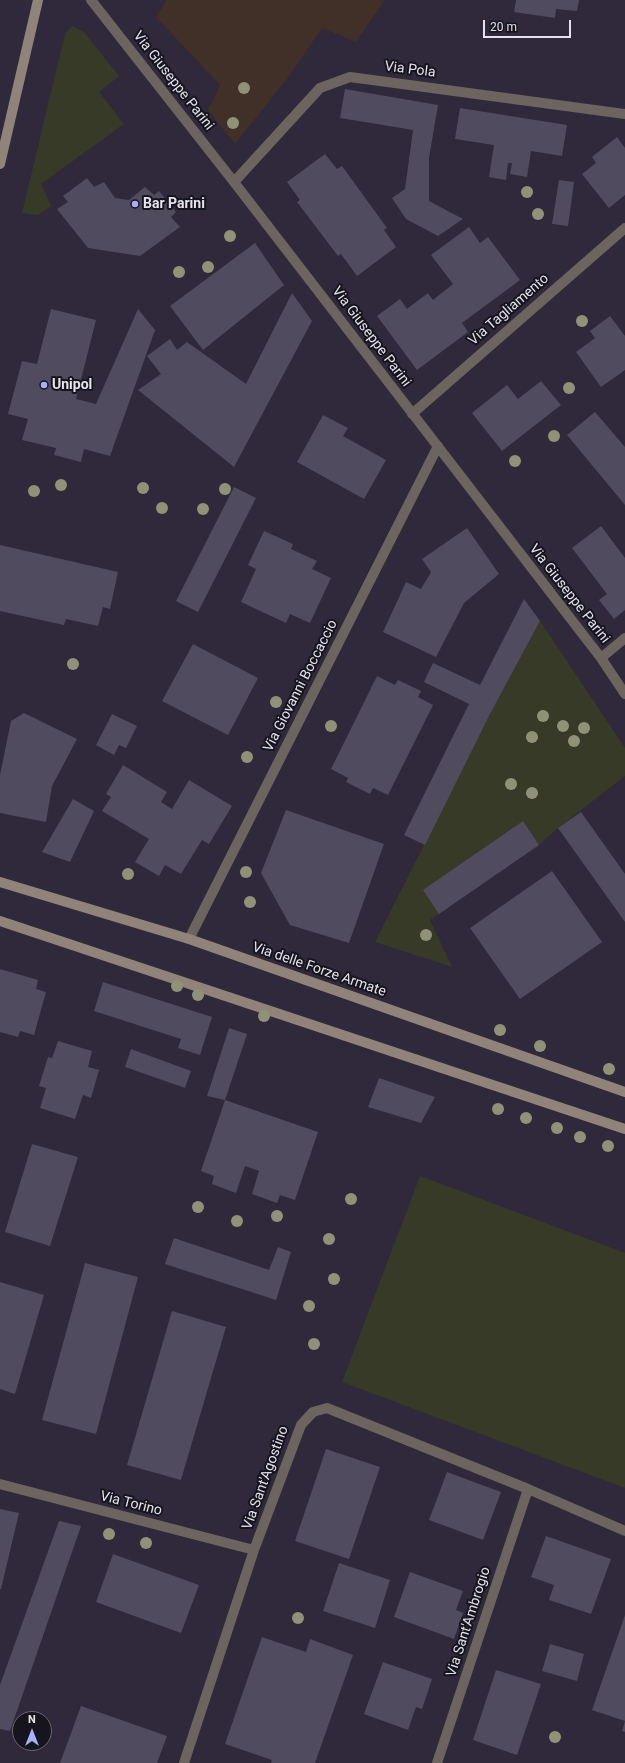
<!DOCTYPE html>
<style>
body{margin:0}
#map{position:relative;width:625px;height:1763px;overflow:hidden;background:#2f293b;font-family:Roboto,sans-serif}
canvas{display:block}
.north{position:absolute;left:12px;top:1711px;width:40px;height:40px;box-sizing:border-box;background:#16141c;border:1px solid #696670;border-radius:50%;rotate:0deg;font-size:11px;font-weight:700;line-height:16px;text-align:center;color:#e5e2ee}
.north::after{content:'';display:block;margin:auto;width:14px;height:18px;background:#a9b0fc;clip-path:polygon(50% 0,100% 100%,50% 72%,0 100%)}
.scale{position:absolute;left:483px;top:20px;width:88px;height:18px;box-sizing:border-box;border:2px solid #e5e2ee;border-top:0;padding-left:5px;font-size:12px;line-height:14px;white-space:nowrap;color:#e5e2ee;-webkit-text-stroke:3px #16141c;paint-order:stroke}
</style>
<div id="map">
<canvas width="625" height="1763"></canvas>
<div class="north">N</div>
<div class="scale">20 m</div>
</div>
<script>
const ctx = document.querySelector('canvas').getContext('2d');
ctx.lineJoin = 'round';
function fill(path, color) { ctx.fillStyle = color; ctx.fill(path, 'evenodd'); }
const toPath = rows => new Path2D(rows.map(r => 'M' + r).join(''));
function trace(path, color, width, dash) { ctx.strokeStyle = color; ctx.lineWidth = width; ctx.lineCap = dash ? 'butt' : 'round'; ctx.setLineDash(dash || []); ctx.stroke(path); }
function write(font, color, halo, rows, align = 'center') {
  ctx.font = font + ' Roboto,sans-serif'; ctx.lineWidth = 4; ctx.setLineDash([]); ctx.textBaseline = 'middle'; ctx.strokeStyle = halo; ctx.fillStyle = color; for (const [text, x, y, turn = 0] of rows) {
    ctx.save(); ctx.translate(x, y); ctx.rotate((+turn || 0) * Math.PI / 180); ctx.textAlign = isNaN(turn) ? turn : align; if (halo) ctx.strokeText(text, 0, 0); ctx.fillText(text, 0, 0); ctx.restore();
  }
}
fill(toPath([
 [167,0,385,0,356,42,322,28,287,79,235,144,208,110,220,85,156,17]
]), '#413027');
fill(toPath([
 [72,26,84,32,119,76,99,92,124,124,41,184,51,206,38,215,22,213,65,34],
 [540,621,625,748,625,776,558,828,539,845,523,821,439,914,430,920,452,967,375,942,490,714],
 [420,1176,625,1253,625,1488,342,1382]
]), '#373a27');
fill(toPath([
 [516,0,579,0,577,11,556,9,555,18,514,12],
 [345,89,438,105,429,158,429,201,463,219,438,236,406,219,392,198,405,189,413,130,340,118],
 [460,108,567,125,562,156,531,151,527,177,510,174,512,163,508,163,506,180,489,177,494,145,455,139],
 [617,137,625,148,625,195,609,208,582,174,596,163,592,157],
 [325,154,337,169,342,166,387,228,384,230,396,247,357,276,341,254,338,256,297,202,300,200,287,182],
 [87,178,94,187,104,182,115,198,129,200,145,187,154,195,159,191,176,212,171,217,180,227,140,256,88,248,57,209,68,202,63,196],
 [559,180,574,182,568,226,552,224],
 [469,227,480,243,488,237,520,280,462,323,468,332,417,370,377,316,400,299,407,309,428,293,433,300,453,284,431,255],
 [255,243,284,285,203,350,170,306],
 [292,293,312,321,234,467,138,390,161,374,147,356,170,339,177,350,187,342,246,384],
 [51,309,96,320,76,399,96,404,138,309,155,330,110,456,84,449,81,462,54,455,56,448,22,440,28,419,8,414,22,361,37,364],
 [610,316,625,336,625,370,601,387,576,352,595,338,590,331],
 [541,381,561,405,502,451,472,413,507,385,518,399],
 [595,412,625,447,625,505,567,435],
 [323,415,348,428,343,436,386,460,364,499,297,462],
 [234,487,256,498,198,612,176,601],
 [601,526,625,558,625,610,614,619,599,600,607,594,572,548],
 [467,528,499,574,464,603,436,657,383,632,406,582,421,589,431,572,422,559],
 [264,531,293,544,291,549,317,561,312,569,331,578,310,623,290,614,286,623,241,602,256,569,248,565],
 [0,545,118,572,110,609,103,607,98,626,66,619,64,625,0,611],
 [524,599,540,621,490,714,425,845,404,835,469,704,424,682,433,663,480,685],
 [193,644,258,678,228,735,162,701],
 [377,676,395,685,398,680,421,691,418,697,433,705,388,795,373,788,370,794,346,782,348,778,331,769],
 [24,713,77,739,52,786,46,822,0,813,0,775,11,721],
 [112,714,137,726,126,748,119,745,114,755,96,745],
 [123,765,167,792,161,802,172,809,189,780,232,806,209,844,202,840,181,874,165,865,159,876,135,862,149,839,102,811,111,797,106,794],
 [73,799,94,811,70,862,42,852],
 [286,810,384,844,349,943,290,925,261,873],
 [581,812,625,874,625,922,558,828],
 [523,821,539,845,439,914,423,890],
 [552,871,602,942,520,999,470,928],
 [0,969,38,980,36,989,46,992,34,1035,20,1031,18,1037,0,1032],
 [103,982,212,1017,200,1055,178,1048,181,1039,94,1011],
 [229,1028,247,1034,225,1100,207,1096],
 [58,1041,92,1051,88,1067,99,1070,91,1098,83,1095,75,1119,40,1108,46,1088,39,1086,48,1057,52,1058],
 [131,1049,191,1071,185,1088,125,1067],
 [379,1078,435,1097,421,1123,368,1107],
 [225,1100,318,1132,295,1200,280,1195,277,1203,252,1194,259,1171,245,1166,236,1193,212,1184,214,1176,201,1171],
 [32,1144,78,1157,50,1246,5,1232],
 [174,1238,269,1270,278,1247,291,1252,276,1300,165,1264],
 [85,1263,138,1277,96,1434,42,1420],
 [0,1282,44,1295,15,1394,0,1389],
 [172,1311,226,1327,181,1480,127,1465],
 [326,1449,380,1467,349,1559,295,1541],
 [447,1472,501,1492,483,1540,429,1520],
 [0,1509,19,1513,1,1589,0,1589],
 [59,1521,81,1526,10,1731,0,1729,0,1685],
 [546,1536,611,1559,591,1614,549,1600,554,1585,531,1577],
 [113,1554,199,1585,181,1633,96,1602],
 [339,1563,390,1580,375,1628,323,1611],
 [410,1572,463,1591,456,1610,463,1613,454,1639,394,1617],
 [625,1615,625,1732,622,1731,625,1721,592,1710],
 [262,1637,306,1652,310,1639,353,1655,315,1763,271,1763,272,1760,225,1744],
 [550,1644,584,1654,577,1681,542,1671],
 [383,1662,432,1679,422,1709,416,1707,408,1730,364,1714],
 [496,1670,541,1684,517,1755,473,1740],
 [81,1706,167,1736,157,1763,60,1763]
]), '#504b5e');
trace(toPath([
 [91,0,234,182,601,658,625,694],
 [234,182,320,88,350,77,625,114],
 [412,414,625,228],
 [601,658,625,638],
 [189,939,438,446],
 [0,1484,254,1550],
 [184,1763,254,1550,301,1425,313,1412,327,1408,528,1489,625,1531],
 [437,1763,528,1489]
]), '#6c645e', 10);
trace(toPath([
 [0,164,38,0],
 [0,882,189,939,625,1092],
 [0,921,625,1129]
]), '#908379', 10);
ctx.fillStyle = '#909278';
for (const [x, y] of [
 [244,88],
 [233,123],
 [527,192],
 [538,214],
 [230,236],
 [208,267],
 [179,272],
 [582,321],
 [569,388],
 [554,436],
 [515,461],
 [61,485],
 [143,488],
 [225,489],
 [34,491],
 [162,508],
 [203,509],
 [73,664],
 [276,702],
 [543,716],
 [331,726],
 [563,726],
 [584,728],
 [532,737],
 [574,741],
 [247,757],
 [511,784],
 [532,793],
 [246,872],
 [128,874],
 [250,902],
 [426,935],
 [177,986],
 [198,995],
 [264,1016],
 [500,1030],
 [540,1046],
 [609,1069],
 [498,1109],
 [526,1118],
 [557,1128],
 [580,1137],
 [608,1146],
 [351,1199],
 [198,1207],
 [277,1216],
 [237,1221],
 [329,1239],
 [334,1279],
 [309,1306],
 [314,1344],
 [109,1534],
 [146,1543],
 [298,1618],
 [555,1737]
]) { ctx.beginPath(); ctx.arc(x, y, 6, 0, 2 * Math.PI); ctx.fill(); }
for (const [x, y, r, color] of [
 [135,204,4,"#a9b0fc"],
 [44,385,4,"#a9b0fc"]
]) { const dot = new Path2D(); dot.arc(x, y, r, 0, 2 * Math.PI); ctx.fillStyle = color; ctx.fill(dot); trace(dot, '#16141c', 1.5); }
write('14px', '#e5e2ee', '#16141c', [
 ["Via Pola",410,70,7],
 ["Via Giuseppe Parini",173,81,52],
 ["Via Tagliamento",509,310,-41],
 ["Via Giuseppe Parini",371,337,53],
 ["Via Giuseppe Parini",569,594,52],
 ["Via Giovanni Boccaccio",301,686,-63],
 ["Via delle Forze Armate",319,970,19],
 ["Via Sant'Agostino",266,1478,-70],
 ["Via Torino",131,1504,14],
 ["Via Sant'Ambrogio",469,1622,-72]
]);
write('bold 14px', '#e5e2ee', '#16141c', [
 ["Bar Parini",143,204],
 ["Unipol",52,385]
], 'left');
</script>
